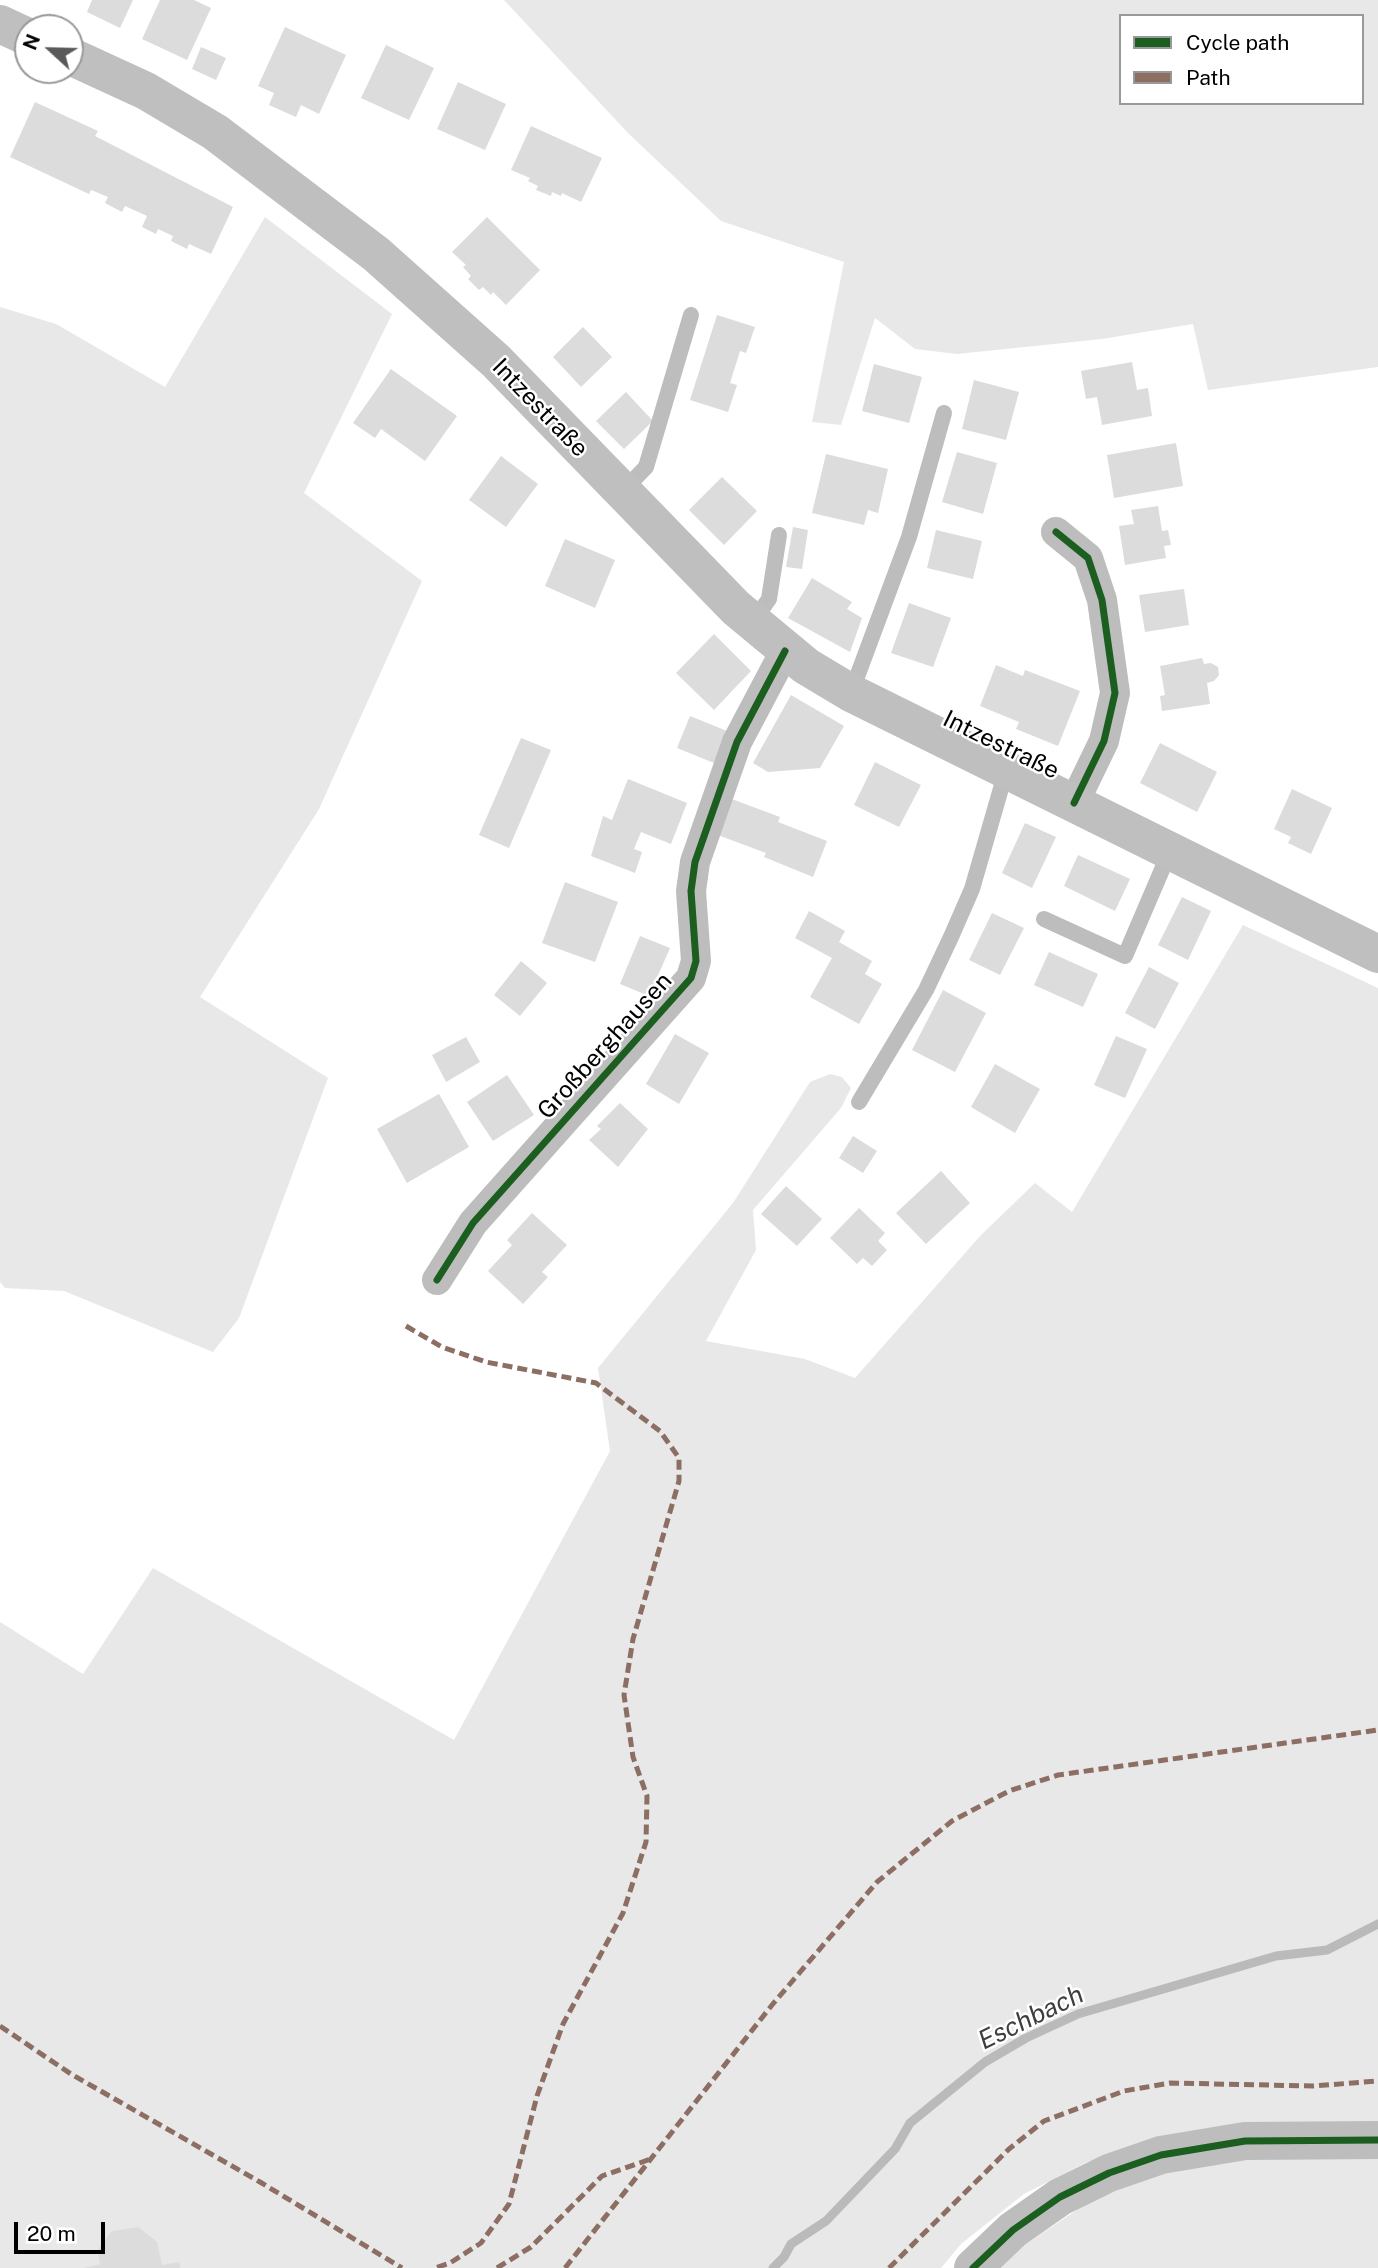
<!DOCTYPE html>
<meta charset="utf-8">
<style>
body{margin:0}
#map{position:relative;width:1378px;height:2268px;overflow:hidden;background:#fff;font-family:"Public Sans",sans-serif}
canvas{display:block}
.legend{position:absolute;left:1119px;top:14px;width:245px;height:91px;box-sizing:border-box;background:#fff;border:2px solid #999;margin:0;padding:9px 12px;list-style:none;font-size:21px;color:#000}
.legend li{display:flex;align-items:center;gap:14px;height:35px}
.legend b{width:35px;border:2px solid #999}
.north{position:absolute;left:14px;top:14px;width:70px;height:70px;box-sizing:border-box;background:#fff;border:2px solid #999;border-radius:50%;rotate:292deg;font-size:19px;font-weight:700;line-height:28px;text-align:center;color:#000}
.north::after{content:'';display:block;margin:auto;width:24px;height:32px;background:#595959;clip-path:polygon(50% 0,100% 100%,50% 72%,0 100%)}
.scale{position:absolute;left:14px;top:2222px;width:91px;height:32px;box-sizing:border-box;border:4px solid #000;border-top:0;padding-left:9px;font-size:21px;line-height:24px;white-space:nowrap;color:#000;-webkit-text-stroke:5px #fff;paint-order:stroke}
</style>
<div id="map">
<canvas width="1378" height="2268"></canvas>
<ul class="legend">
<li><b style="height:9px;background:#1b5e20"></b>Cycle path</li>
<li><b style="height:9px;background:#8d6e63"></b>Path</li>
</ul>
<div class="north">N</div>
<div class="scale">20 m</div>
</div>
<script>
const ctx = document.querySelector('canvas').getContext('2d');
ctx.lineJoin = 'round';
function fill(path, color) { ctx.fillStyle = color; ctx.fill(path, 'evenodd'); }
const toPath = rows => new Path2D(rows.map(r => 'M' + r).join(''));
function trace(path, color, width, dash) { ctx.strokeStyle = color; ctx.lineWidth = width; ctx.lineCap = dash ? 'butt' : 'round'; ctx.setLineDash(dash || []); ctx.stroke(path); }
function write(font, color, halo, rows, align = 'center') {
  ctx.font = font + ' "Public Sans",sans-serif'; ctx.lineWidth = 5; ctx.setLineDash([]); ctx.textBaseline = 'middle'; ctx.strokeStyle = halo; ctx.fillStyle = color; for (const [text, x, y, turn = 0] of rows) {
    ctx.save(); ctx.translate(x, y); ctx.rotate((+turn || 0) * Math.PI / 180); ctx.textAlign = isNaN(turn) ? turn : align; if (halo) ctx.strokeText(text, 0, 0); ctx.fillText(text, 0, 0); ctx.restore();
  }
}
fill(toPath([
 [504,0,1378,0,1378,367,1208,390,1193,324,1102,339,957,354,915,349,875,318,841,425,812,422,844,262,721,221,628,133],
 [1121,16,1362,16,1362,103,1121,103],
 [265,217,392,314,304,493,422,581,319,809,200,997,328,1078,239,1318,213,1352,64,1291,5,1288,0,1282,0,307,56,324,165,387],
 [1243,925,1378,988,1378,2127,1148,2141,1085,2163,1024,2194,961,2244,941,2268,0,2268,0,1622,83,1674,153,1568,454,1740,610,1451,598,1368,733,1203,810,1082,830,1074,842,1077,851,1088,841,1108,753,1210,756,1250,706,1341,805,1359,855,1378,981,1235,1035,1183,1072,1212],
 [1259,2155,1378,2155,1378,2268,1000,2268,1025,2245,1084,2205,1138,2181,1193,2164]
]), '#e8e8e8');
trace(toPath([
 [773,2268,784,2257,791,2244,826,2221,895,2149,910,2123,985,2062,1026,2038,1078,2014,1276,1956,1327,1950,1378,1924]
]), '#bababa', 9);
fill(toPath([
 [92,0,133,0,120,28,87,12],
 [160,0,194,0,211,8,187,60,142,39],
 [285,27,346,55,319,114,301,105,296,117,269,105,274,93,258,86],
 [386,45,434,68,409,120,361,98],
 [201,47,226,58,216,80,192,69],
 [458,82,506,104,485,150,437,129],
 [35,102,98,131,95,136,233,207,211,254,189,244,187,249,171,241,173,236,158,229,156,234,142,227,147,216,125,206,122,212,105,203,108,197,91,190,89,194,10,157],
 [531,126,602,158,581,202,562,193,561,196,552,192,551,196,536,190,538,186,528,181,530,178,511,170],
 [487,217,540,270,506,305,493,292,491,295,483,287,479,290,468,279,471,276,463,267,466,265,452,252],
 [717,315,755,327,746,353,740,351,730,383,737,385,728,412,690,400],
 [583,327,612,357,581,387,553,357],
 [1132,362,1137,390,1148,388,1152,416,1102,425,1097,397,1086,399,1081,371],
 [874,364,922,377,909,423,862,411],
 [391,369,457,416,425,461,381,429,375,438,353,423],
 [974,380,1019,392,1006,440,962,429],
 [626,392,653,421,624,449,596,421],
 [1176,443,1183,486,1114,498,1107,455],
 [957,452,997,463,983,514,942,502],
 [826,454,888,469,878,513,868,510,864,525,812,513],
 [501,456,538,484,506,527,469,500],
 [722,477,757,511,724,545,689,510],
 [1158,506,1162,531,1168,530,1171,545,1164,546,1166,558,1125,565,1119,526,1134,524,1131,510],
 [793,527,808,530,802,569,786,567],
 [936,530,982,541,973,579,927,568],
 [565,539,615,560,595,608,545,586],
 [812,578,852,602,847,609,862,618,850,652,788,618],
 [1184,589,1189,625,1145,632,1139,595],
 [909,603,951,618,933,667,891,653],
 [714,634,751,671,714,710,676,673],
 [1202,658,1204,664,1211,663,1218,667,1219,675,1214,681,1207,683,1210,704,1162,711,1160,696,1165,695,1160,666],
 [996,665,1023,676,1025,670,1080,691,1058,746,1016,729,1019,722,980,706],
 [791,695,844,726,820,768,768,772,753,763],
 [690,716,727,731,714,763,677,748],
 [521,738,551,750,509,848,479,835],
 [1160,743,1217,772,1197,812,1140,783],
 [875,762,921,785,899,827,854,805],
 [628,779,687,803,671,844,641,832,634,849,642,852,635,873,591,856,603,816,612,820],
 [1292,789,1332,808,1311,854,1288,843,1291,837,1274,829],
 [729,798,780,817,778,822,827,841,813,877,764,857,766,853,715,834],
 [1025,823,1056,837,1032,888,1002,873],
 [1078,855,1130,879,1115,911,1064,886],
 [565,882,618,902,595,962,542,943],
 [1182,897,1211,911,1188,960,1158,945],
 [809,911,845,931,839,942,872,961,865,974,882,984,859,1024,810,997,832,958,795,938],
 [992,913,1024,928,1000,975,969,960],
 [640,936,670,948,649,996,620,984],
 [1049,952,1098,974,1083,1007,1034,985],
 [521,961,547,983,520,1016,494,995],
 [1149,967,1179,983,1155,1029,1125,1013],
 [943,990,986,1013,955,1072,912,1050],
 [675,1034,709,1053,679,1104,646,1084],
 [1116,1036,1147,1049,1125,1098,1094,1085],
 [466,1037,480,1062,446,1082,432,1055],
 [995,1064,1040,1089,1015,1133,971,1107],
 [507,1075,534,1115,493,1141,467,1102],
 [439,1094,469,1147,407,1183,377,1129],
 [620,1103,648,1129,618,1167,589,1140,601,1129,597,1126],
 [853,1136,877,1151,863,1173,839,1158],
 [941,1171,970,1203,926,1244,896,1213],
 [786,1186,822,1219,797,1246,761,1214],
 [859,1208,885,1233,878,1241,887,1250,872,1266,863,1258,857,1264,830,1238],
 [532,1213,567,1245,542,1272,548,1277,523,1304,488,1271,512,1245,507,1240],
 [138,2227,157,2242,162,2265,179,2262,180,2268,84,2268,100,2264,98,2250,112,2231]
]), '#dcdcdc');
trace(toPath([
 [622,492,646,467,691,315],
 [752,623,769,599,779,535],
 [851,693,909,537,944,413],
 [1044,919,1125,956,1170,851],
 [859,1102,926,990,951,937,972,889,1006,771]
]), '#bdbdbd', 16);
trace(toPath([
 [1056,532,1088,558,1102,600,1115,693,1104,741,1074,803],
 [437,1280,473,1223,691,978,696,961,691,891,695,862,737,742,785,651]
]), '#bdbdbd', 30);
trace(toPath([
 [973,2268,1013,2230,1060,2197,1109,2173,1161,2155,1245,2141,1378,2140]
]), '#bdbdbd', 38);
trace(toPath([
 [0,24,28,37],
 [70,56,146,91,215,132,376,254,496,361,736,608,806,666,851,693,1378,954]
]), '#bfbfbf', 38);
trace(toPath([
 [406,1326,442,1347,486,1362,596,1383,660,1431,679,1458,679,1481,633,1639,624,1695,633,1757,647,1796,646,1842,623,1913,563,2024,537,2096,509,2204,481,2243,450,2263,435,2268],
 [0,2026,71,2074,260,2182,402,2268],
 [497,2268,531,2247,602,2176,651,2159],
 [565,2268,772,2005,877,1882,952,1821,1009,1791,1058,1775,1378,1730],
 [889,2268,1009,2149,1044,2121,1124,2091,1170,2083,1313,2086,1378,2081]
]), '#8d6e63', 5, [10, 5]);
trace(toPath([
 [1056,532,1088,558,1102,600,1115,693,1104,741,1074,803],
 [437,1280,473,1223,691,978,696,961,691,891,695,862,737,742,785,651],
 [973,2268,1013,2230,1060,2197,1109,2173,1161,2155,1245,2141,1378,2140]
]), '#1b5e20', 7);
write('24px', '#000', '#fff', [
 ["Intzestraße",540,408,46],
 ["Intzestraße",1001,745,26],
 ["Großberghausen",605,1046,-48]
]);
write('italic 26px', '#3e3e3e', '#fff', [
 ["Eschbach",1031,2018,-26]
]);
</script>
